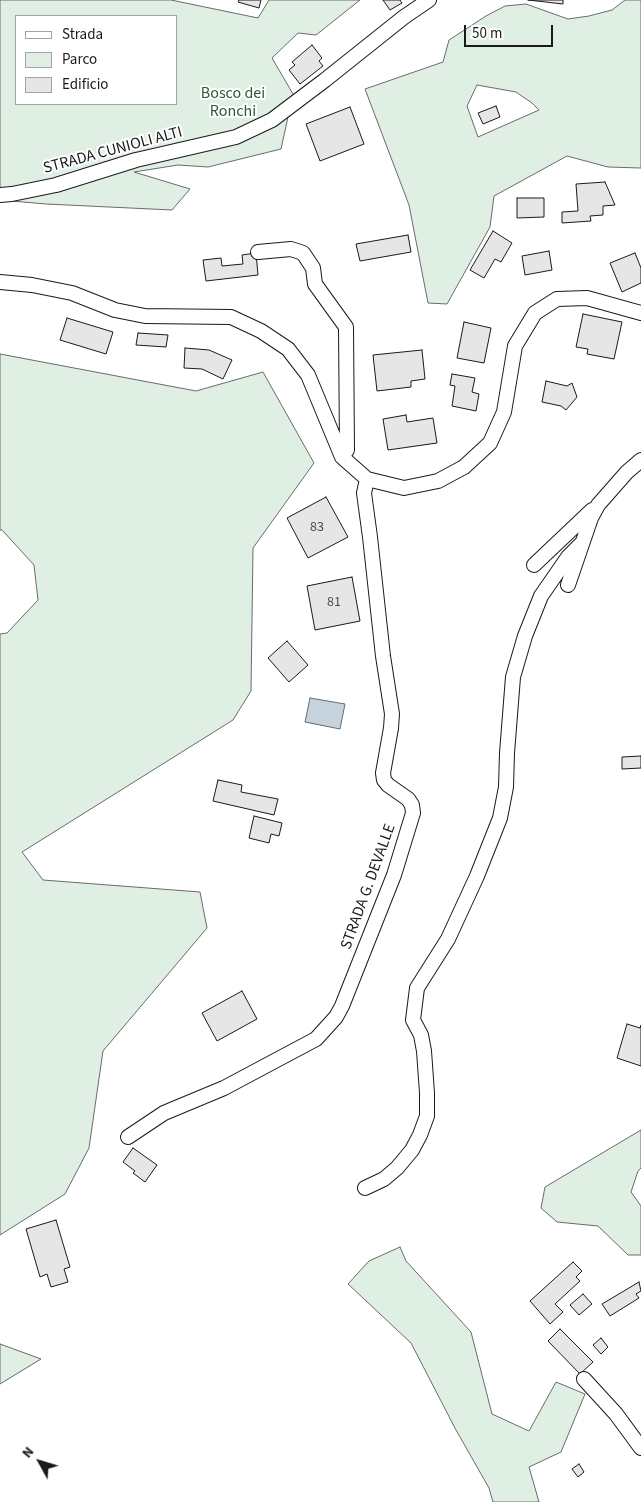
<!DOCTYPE html>
<style>
body{margin:0}
#map{position:relative;width:641px;height:1502px;overflow:hidden;background:#fff;font-family:"Source Sans 3",sans-serif}
canvas{display:block}
.legend{position:absolute;left:15px;top:15px;width:162px;height:90px;box-sizing:border-box;background:#fff;border:1px solid #a3a3a3;margin:0;padding:6px 9px;list-style:none;font-size:15px;color:#1a1a1a}
.legend li{display:flex;align-items:center;gap:10px;height:25px}
.legend b{width:25px;border:1px solid #a3a3a3}
.north{position:absolute;left:15px;top:1437px;width:50px;height:50px;-webkit-text-stroke:4px #fff;paint-order:stroke;rotate:309deg;font-size:14px;font-weight:700;line-height:20px;text-align:center;color:#1a1a1a}
.north::after{content:'';display:block;margin:auto;width:18px;height:22px;background:#1a1a1a;clip-path:polygon(50% 0,100% 100%,50% 72%,0 100%)}
.scale{position:absolute;left:464px;top:25px;width:89px;height:22px;box-sizing:border-box;border:2px solid #1a1a1a;border-top:0;padding-left:6px;font-size:15px;line-height:18px;white-space:nowrap;color:#1a1a1a;-webkit-text-stroke:4px #fff;paint-order:stroke}
</style>
<div id="map">
<canvas width="641" height="1502"></canvas>
<ul class="legend">
<li><b style="height:6px;background:#fff"></b>Strada</li>
<li><b style="height:14px;background:#e0efe3"></b>Parco</li>
<li><b style="height:14px;background:#e6e6e6"></b>Edificio</li>
</ul>
<div class="north">N</div>
<div class="scale">50 m</div>
</div>
<script>
const ctx = document.querySelector('canvas').getContext('2d');
ctx.lineJoin = 'round';
function fill(path, color) { ctx.fillStyle = color; ctx.fill(path, 'evenodd'); }
const toPath = rows => new Path2D(rows.map(r => 'M' + r).join(''));
function trace(path, color, width, dash) { ctx.strokeStyle = color; ctx.lineWidth = width; ctx.lineCap = dash ? 'butt' : 'round'; ctx.setLineDash(dash || []); ctx.stroke(path); }
function write(font, color, halo, rows, align = 'center') {
  ctx.font = font + ' "Source Sans 3",sans-serif'; ctx.lineWidth = 4; ctx.setLineDash([]); ctx.textBaseline = 'middle'; ctx.strokeStyle = halo; ctx.fillStyle = color; for (const [text, x, y, turn = 0] of rows) {
    ctx.save(); ctx.translate(x, y); ctx.rotate((+turn || 0) * Math.PI / 180); ctx.textAlign = isNaN(turn) ? turn : align; if (halo) ctx.strokeText(text, 0, 0); ctx.fillText(text, 0, 0); ctx.restore();
  }
}
const green = toPath([
 [0,0,171,0,258,18,269,0,360,0,316,35,298,33,272,58,293,94,281,149,208,167,178,165,134,172,190,189,172,210,46,204,0,200,0,0],
 [16,16,176,16,176,104,16,104,16,16],
 [625,0,641,0,641,168,608,167,567,156,494,196,490,227,447,304,428,303,409,205,365,89,443,62,449,40,486,16,505,6,526,4,568,19,589,16,612,10,625,0],
 [477,85,516,92,532,103,539,110,478,137,467,106,477,85],
 [0,354,196,391,263,372,314,463,253,548,251,691,233,720,22,852,43,880,200,892,207,928,103,1051,89,1148,65,1194,0,1235,0,634,7,633,38,600,34,565,2,530,0,530,0,354],
 [641,1130,641,1168,638,1171,631,1192,641,1206,641,1255,628,1255,598,1226,557,1222,541,1208,545,1187,641,1130],
 [400,1247,406,1261,471,1332,492,1414,529,1431,556,1382,585,1394,561,1452,529,1467,539,1502,493,1502,489,1488,456,1430,411,1343,348,1284,369,1261,400,1247],
 [0,1344,41,1359,0,1384,0,1344]
]);
fill(green, '#e0efe3');
trace(green, '#6a6a6a', 1);
const water = toPath([
 [310,698,345,704,340,729,305,722,310,698]
]);
fill(water, '#c6d2dc');
trace(water, '#6a6a6a', 1);
const building = toPath([
 [239,0,261,0,259,8,238,2,239,0],
 [383,0,400,0,402,3,390,10,383,0],
 [528,0,563,0,563,4,528,0],
 [312,45,322,58,319,61,323,66,300,84,289,70,295,65,292,62,312,45],
 [496,106,500,117,483,124,478,113,496,106],
 [350,107,364,144,320,161,306,124,350,107],
 [605,182,615,205,603,206,603,215,590,216,591,221,562,223,562,212,578,211,576,184,605,182],
 [517,198,544,198,544,217,517,218,517,198],
 [493,231,512,243,501,262,495,259,484,278,470,270,493,231],
 [408,235,411,252,360,261,356,244,408,235],
 [549,251,552,270,525,275,522,256,549,251],
 [256,253,258,275,206,281,203,260,221,258,222,266,243,264,242,255,256,253],
 [635,253,641,268,641,283,622,292,610,263,635,253],
 [583,314,622,322,614,359,587,354,588,349,576,347,583,314],
 [67,318,113,332,106,354,60,340,67,318],
 [464,322,491,328,484,363,457,358,464,322],
 [138,333,168,335,166,347,136,345,138,333],
 [185,348,209,350,232,360,223,379,202,369,184,368,185,348],
 [422,350,425,379,411,381,411,387,377,391,373,355,422,350],
 [452,374,475,378,472,392,479,394,476,411,452,406,455,386,450,385,452,374],
 [546,381,567,386,572,383,577,397,566,410,561,406,542,402,546,381],
 [406,415,407,422,433,418,437,443,388,450,383,419,406,415],
 [326,497,348,537,308,558,287,518,326,497],
 [352,577,360,621,315,630,307,586,352,577],
 [287,641,308,665,289,682,268,658,287,641],
 [641,756,641,768,622,769,622,757,641,756],
 [218,780,242,785,241,792,278,799,274,815,213,801,218,780],
 [254,816,282,823,279,836,271,834,269,843,249,838,254,816],
 [242,991,257,1019,217,1041,202,1013,242,991],
 [627,1024,640,1028,641,1025,641,1066,617,1058,627,1024],
 [133,1148,157,1165,145,1182,133,1173,135,1171,123,1162,133,1148],
 [56,1220,70,1267,64,1269,68,1282,51,1287,47,1274,40,1277,26,1229,56,1220],
 [573,1262,582,1271,576,1277,580,1281,555,1304,563,1312,550,1324,530,1301,573,1262],
 [639,1282,641,1291,636,1294,639,1298,610,1316,602,1304,639,1282],
 [583,1294,592,1304,579,1315,570,1305,583,1294],
 [560,1329,593,1362,580,1374,548,1341,560,1329],
 [601,1338,608,1347,601,1354,593,1345,601,1338],
 [579,1464,584,1472,578,1477,572,1469,579,1464]
]);
fill(building, '#e6e6e6');
trace(building, '#1a1a1a', 1);
const minor = toPath([
 [0,195,12,194,56,185,136,160,236,137,272,120,325,80,404,17,429,0],
 [258,252,291,249,303,253,313,268,315,284,346,327,347,450,342,457],
 [0,282,32,285,72,293,115,310,145,316,231,317,261,331,288,349,308,375,342,457,367,479,404,488,438,481,464,467,490,443,504,412,515,346,535,313,557,299,587,298,641,313],
 [534,565,592,510],
 [568,585,591,518,598,505,627,472,641,460],
 [128,1137,164,1113,224,1088,316,1039,336,1017,342,1006,394,875,413,813,412,805,408,799,388,785,384,780,383,773,391,728,392,714,383,656,370,537,364,493,367,479],
 [365,1188,384,1179,397,1168,412,1150,420,1135,427,1116,427,1093,424,1051,421,1035,413,1020,417,988,448,939,477,876,500,818,506,787,507,753,513,677,525,636,541,596,568,557,582,543],
 [584,1379,616,1414,641,1448]
]);
trace(minor, '#1a1a1a', 16);
trace(minor, '#fff', 14);
write('14px', '#4d4d4d', null, [
 ["83",317,528],
 ["81",334,603]
]);
write('16px', '#2b5a34', '#fff', [
 ["Bosco dei",233,94],
 ["Ronchi",233,112]
]);
write('16px', '#1a1a1a', '#fff', [
 ["STRADA CUNIOLI ALTI",113,151,-15],
 ["STRADA G. DEVALLE",369,887,-70]
]);
</script>
